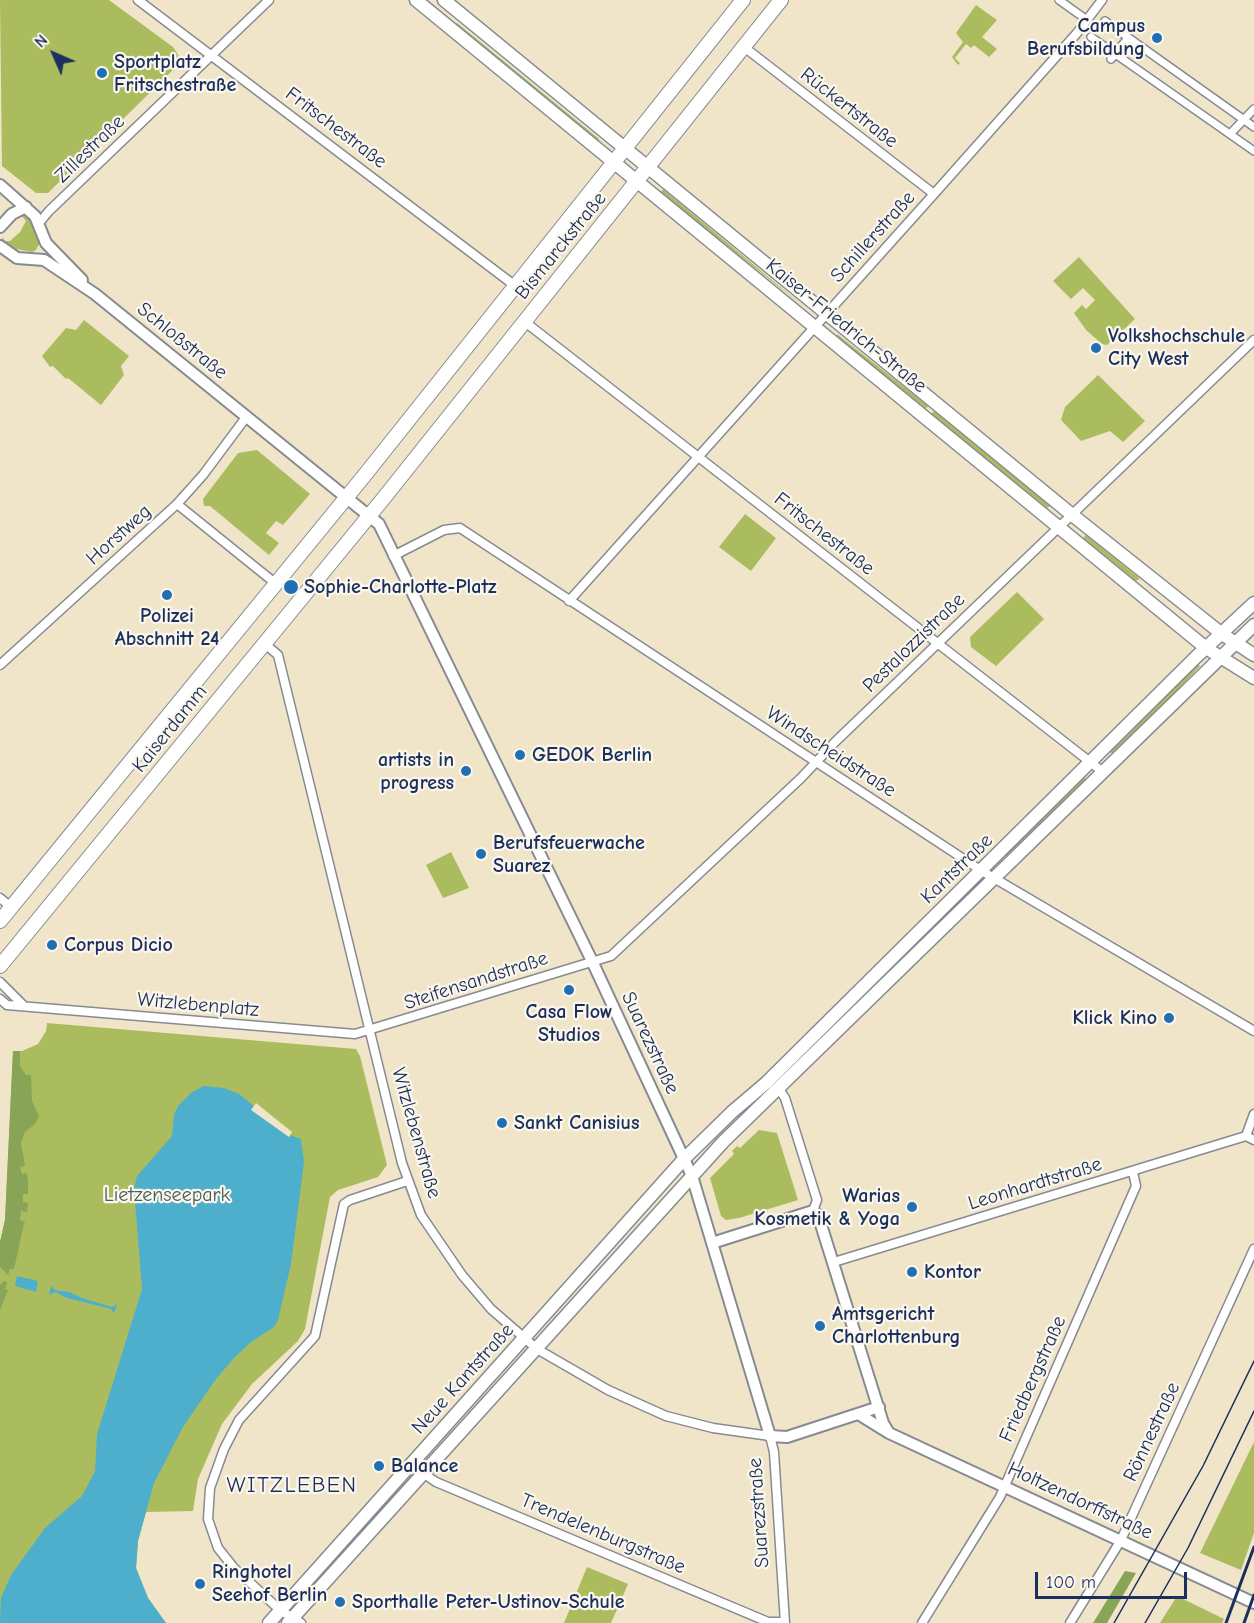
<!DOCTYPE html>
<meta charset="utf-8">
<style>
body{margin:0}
#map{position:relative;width:1254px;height:1623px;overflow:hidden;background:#f0e5c8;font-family:"Comic Neue",sans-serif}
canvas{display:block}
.north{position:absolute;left:24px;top:24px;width:60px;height:60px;-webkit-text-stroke:4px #fbf7ec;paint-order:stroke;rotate:315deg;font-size:16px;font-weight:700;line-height:24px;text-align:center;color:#1b2f5e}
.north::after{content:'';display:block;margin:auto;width:21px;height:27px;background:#1b2f5e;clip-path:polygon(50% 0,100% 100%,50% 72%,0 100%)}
.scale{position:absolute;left:1035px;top:1572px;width:152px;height:27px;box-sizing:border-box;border:3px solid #1b2f5e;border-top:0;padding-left:8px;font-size:18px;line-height:21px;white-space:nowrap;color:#1b2f5e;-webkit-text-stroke:4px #fbf7ec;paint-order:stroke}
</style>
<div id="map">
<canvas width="1254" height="1623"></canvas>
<div class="north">N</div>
<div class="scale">100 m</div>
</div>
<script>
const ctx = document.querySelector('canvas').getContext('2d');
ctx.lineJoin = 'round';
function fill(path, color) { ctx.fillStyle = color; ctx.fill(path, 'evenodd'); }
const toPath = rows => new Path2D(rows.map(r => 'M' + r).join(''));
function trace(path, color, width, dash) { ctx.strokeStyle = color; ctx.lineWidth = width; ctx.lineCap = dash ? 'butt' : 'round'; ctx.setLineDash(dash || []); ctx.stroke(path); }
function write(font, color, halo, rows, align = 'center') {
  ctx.font = font + ' "Comic Neue",sans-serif'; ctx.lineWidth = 4.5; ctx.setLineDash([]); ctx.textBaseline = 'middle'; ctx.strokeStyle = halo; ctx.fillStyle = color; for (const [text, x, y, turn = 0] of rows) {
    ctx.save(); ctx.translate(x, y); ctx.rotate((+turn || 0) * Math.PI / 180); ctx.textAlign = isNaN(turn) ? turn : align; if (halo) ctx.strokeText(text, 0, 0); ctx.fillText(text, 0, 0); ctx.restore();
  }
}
fill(toPath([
 [0,0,109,0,173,47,182,61,48,193,36,193,2,166],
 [976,5,997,20,982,37,997,49,989,57,974,45,971,48,966,44,955,58,960,63,958,65,952,57,963,42,956,33],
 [457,23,599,139,598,141,455,24],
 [662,190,664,190,803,306,661,193],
 [21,215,25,215,33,222,41,240,36,250,32,252,11,248,2,241,2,237,5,241,10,241,20,232,26,221],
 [1079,257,1135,319,1107,345,1102,344,1086,330,1074,313,1082,305,1086,309,1095,300,1083,288,1071,299,1053,281],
 [84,320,129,356,121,366,124,375,101,405,68,378,66,379,53,366,50,367,42,356,66,328,76,330],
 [837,334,928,406,926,409,837,337],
 [1098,375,1145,421,1123,442,1110,431,1081,441,1061,420,1065,407],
 [934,411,1050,505,1050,506,1047,508,931,414],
 [257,450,310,494,283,525,276,521,266,533,279,543,269,555,210,506,204,506,203,499,238,453],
 [745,514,776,538,751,571,719,547],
 [1086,535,1139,578,1139,579,1136,581,1083,538],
 [1017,592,1044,619,996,666,971,647,970,637],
 [1197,663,1200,666,1143,726,1114,755,1110,752],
 [1084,777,1087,781,1009,857,1005,855],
 [451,852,469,888,443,898,426,865],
 [942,916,945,919,880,983,877,980],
 [47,1023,356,1049,360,1056,387,1165,378,1177,338,1190,330,1197,305,1329,298,1341,252,1384,222,1424,198,1479,193,1511,146,1512,138,1541,136,1568,148,1598,166,1623,0,1623,0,1242,5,1220,13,1051,22,1051,38,1044,46,1031],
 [759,1130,777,1133,798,1200,739,1218,726,1220,721,1216,710,1178,734,1154,732,1151,737,1146,740,1148],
 [1254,1442,1254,1533,1241,1570,1200,1553],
 [402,1483,407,1484,302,1600,299,1598],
 [587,1567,628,1584,611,1623,564,1623],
 [1177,1596,1224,1619,1222,1623,1160,1623]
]), '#abbc5f');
fill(toPath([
 [13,1051,20,1051,20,1066,26,1075,31,1075,32,1101,39,1116,35,1124,25,1132,21,1143,25,1166,20,1167,22,1174,27,1173,28,1182,28,1194,23,1194,23,1202,28,1203,27,1212,21,1211,20,1220,25,1222,24,1224,14,1269,10,1269,8,1275,0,1267,0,1242,5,1220],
 [4,1281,7,1282,5,1289,8,1290,0,1310,0,1285],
 [1125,1571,1136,1573,1107,1623,1093,1623]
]), '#88a456');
fill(toPath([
 [204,1086,224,1088,239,1094,290,1135,301,1139,304,1162,291,1264,278,1320,274,1327,251,1342,234,1358,216,1379,183,1427,154,1483,138,1541,136,1568,148,1598,166,1623,0,1623,1,1598,11,1575,45,1528,82,1496,95,1471,97,1434,142,1289,134,1189,137,1176,172,1136,174,1115,178,1106,192,1092],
 [17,1276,38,1281,36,1292,15,1286],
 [51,1286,55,1290,69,1292,82,1298,112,1307,117,1304,114,1313,111,1309,67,1298,55,1292,49,1295]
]), '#4eafcd');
fill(toPath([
 [256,1103,292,1132,289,1137,251,1110]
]), '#f0e5c8');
const pedestrian = toPath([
 [1059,0,1087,20],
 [1105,21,1254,127],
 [1091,37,1254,151],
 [1111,59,1128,38],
 [1230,134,1254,109]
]);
const minor = toPath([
 [138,0,514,285],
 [744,47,934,194],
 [39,223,49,211,269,0],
 [525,322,1103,772],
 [177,504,275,583],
 [393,556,444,530,460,528,982,871,1254,1031],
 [569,601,934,194,1077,33,1102,0],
 [265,644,278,655,402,1163,421,1215,462,1275,491,1309,537,1349,608,1390,666,1416,713,1428,770,1436,774,1452,785,1623],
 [0,665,177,504,203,475,247,416],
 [0,898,11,907],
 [0,982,24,1006],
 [0,999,7,1005,355,1034,611,956,801,778,835,742,1254,340],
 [779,1089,785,1098,817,1200,813,1211],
 [1254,1114,1246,1136,1254,1140],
 [834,1262,1246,1136],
 [411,1465,436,1482,768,1622,784,1622],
 [301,1623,280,1610,234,1568,218,1548,208,1519,210,1488,224,1449,239,1420,315,1336,344,1204,350,1200,407,1181],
 [922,1623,1000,1497,1136,1186,1133,1172],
 [1070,1623,1121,1540,1254,1249]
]);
const tertiary = toPath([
 [0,185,35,216,46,243,82,280],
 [0,227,12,214,26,207],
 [0,246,17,258,44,260,95,294,379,524,592,961,692,1176,770,1436,787,1437,879,1407],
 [712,1243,813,1211,818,1215,883,1423,889,1433],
 [860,1415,889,1433,1254,1603]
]);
const secondary = toPath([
 [416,0,1206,648,1254,678],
 [444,0,1071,514,1222,634,1254,655],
 [269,1623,684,1159,732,1112,766,1083,1196,657,1254,603],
 [288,1623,723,1142,1254,625]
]);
const primary = toPath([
 [0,921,364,476,743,0],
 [0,966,383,499,781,0]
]);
trace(pedestrian, '#868a93', 10);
trace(minor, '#868a93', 11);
trace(tertiary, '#868a93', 14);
trace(secondary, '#868a93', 15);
trace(primary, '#868a93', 16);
trace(pedestrian, '#fff', 7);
trace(minor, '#fff', 8);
trace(tertiary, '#fff', 10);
trace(secondary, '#fff', 12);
trace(primary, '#fff', 14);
trace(toPath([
 [1114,1623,1203,1466,1254,1361],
 [1145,1623,1188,1548,1254,1411]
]), '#1b2f5e', 1.5);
trace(toPath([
 [1226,1623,1254,1547],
 [1244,1623,1254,1595]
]), '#1b2f5e', 3);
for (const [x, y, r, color] of [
 [1157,38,6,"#1f6fb2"],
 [102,73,6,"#1f6fb2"],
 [1096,348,6,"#1f6fb2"],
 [291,587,8,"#1f6fb2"],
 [167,595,6,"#1f6fb2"],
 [520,755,6,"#1f6fb2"],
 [466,771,6,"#1f6fb2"],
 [481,854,6,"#1f6fb2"],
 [52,945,6,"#1f6fb2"],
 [569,990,6,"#1f6fb2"],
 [1169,1018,6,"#1f6fb2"],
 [502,1123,6,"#1f6fb2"],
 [912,1207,6,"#1f6fb2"],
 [912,1272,6,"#1f6fb2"],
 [820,1326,6,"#1f6fb2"],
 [379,1466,6,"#1f6fb2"],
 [200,1584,6,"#1f6fb2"],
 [340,1602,6,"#1f6fb2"]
]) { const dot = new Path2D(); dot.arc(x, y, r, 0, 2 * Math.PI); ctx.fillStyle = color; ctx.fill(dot); trace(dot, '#fbf7ec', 2); }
write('bold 20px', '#1b2f5e', '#fbf7ec', [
 ["Campus",1145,26,"right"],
 ["Berufsbildung",1145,49,"right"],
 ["Sportplatz",114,62],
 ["Fritschestraße",114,85],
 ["Volkshochschule",1108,336],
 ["City West",1108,359],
 ["Sophie-Charlotte-Platz",304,587],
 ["Polizei",167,616,"center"],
 ["Abschnitt 24",167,639,"center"],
 ["GEDOK Berlin",532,755],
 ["artists in",454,760,"right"],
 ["progress",454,783,"right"],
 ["Berufsfeuerwache",493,843],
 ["Suarez",493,866],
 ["Corpus Dicio",64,945],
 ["Casa Flow",569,1012,"center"],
 ["Studios",569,1035,"center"],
 ["Klick Kino",1157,1018,"right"],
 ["Sankt Canisius",514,1123],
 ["Warias",900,1196,"right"],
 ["Kosmetik & Yoga",900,1219,"right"],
 ["Kontor",924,1272],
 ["Amtsgericht",832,1314],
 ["Charlottenburg",832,1337],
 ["Balance",391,1466],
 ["Ringhotel",212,1572],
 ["Seehof Berlin",212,1595],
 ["Sporthalle Peter-Ustinov-Schule",352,1602]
], 'left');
write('20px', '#1b2f5e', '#fbf7ec', [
 ["Rückertstraße",849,108,38],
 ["Fritschestraße",336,128,37],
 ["Zillestraße",90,149,-44],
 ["Schillerstraße",873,237,-48],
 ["Bismarckstraße",561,246,-51],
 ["Kaiser-Friedrich-Straße",846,326,39],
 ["Schloßstraße",182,341,39],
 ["Fritschestraße",824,534,38],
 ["Horstweg",119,535,-42],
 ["Pestalozzistraße",914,643,-44],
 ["Kaiserdamm",170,729,-51],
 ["Windscheidstraße",831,752,33],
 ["Kantstraße",957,869,-44],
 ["Steifensandstraße",476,981,-18],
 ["Witzlebenplatz",198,1005,5],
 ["Suarezstraße",650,1043,65],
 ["Witzlebenstraße",416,1133,74],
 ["Leonhardtstraße",1035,1184,-17],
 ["Neue Kantstraße",463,1379,-48],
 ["Friedbergstraße",1033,1379,-66],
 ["Rönnestraße",1152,1432,-65],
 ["Holtzendorffstraße",1080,1501,25],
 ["Suarezstraße",759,1513,-94],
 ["Trendelenburgstraße",603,1534,23]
]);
write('20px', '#46595e', '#fbf7ec', [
 ["Lietzenseepark",167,1195]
]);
ctx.letterSpacing = '1.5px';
write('22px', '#1b2f5e', '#fbf7ec', [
 ["WITZLEBEN",292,1486]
]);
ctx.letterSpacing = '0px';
</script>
